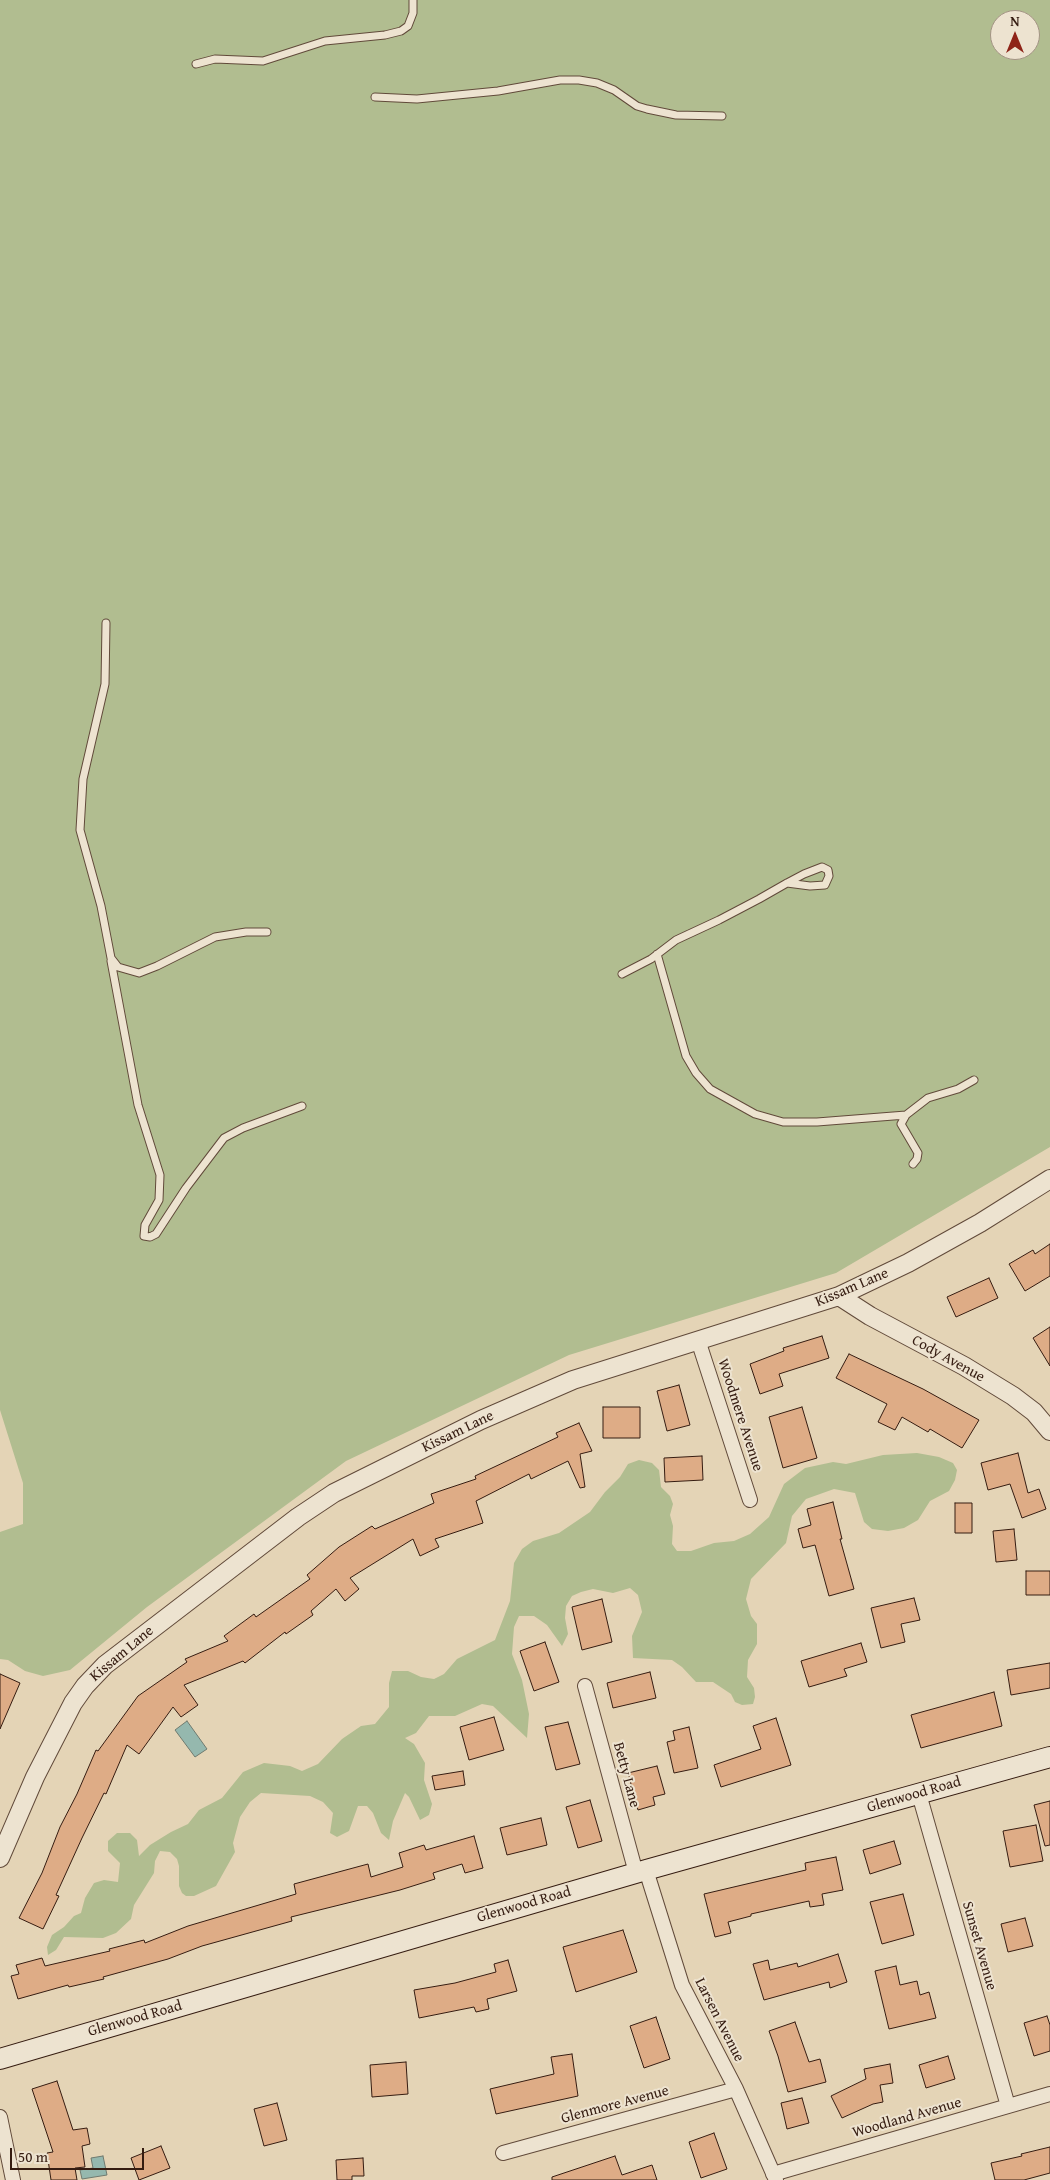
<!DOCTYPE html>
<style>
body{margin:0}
#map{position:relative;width:1050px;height:2180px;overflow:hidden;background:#e4d4b6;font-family:"Gentium Book Plus",serif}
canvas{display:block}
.north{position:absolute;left:990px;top:10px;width:50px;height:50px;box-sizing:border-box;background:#ede3d0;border:1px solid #a39384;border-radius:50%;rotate:0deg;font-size:14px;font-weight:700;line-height:20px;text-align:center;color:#351c11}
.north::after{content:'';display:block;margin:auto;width:18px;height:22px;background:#8f2418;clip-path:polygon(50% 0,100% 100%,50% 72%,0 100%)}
.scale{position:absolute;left:10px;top:2148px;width:134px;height:22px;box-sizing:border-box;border:2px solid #351c11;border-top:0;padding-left:6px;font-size:15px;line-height:18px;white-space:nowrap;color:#351c11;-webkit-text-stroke:4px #ede3d0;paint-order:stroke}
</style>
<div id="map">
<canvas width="1050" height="2180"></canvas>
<div class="north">N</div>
<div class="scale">50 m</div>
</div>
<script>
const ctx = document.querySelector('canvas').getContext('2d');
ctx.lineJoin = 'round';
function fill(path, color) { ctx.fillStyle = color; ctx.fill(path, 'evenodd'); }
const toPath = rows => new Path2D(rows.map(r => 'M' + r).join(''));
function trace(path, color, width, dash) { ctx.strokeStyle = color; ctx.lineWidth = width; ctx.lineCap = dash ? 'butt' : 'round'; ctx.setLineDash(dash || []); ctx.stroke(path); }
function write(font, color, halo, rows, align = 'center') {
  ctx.font = font + ' "Gentium Book Plus",serif'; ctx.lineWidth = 4; ctx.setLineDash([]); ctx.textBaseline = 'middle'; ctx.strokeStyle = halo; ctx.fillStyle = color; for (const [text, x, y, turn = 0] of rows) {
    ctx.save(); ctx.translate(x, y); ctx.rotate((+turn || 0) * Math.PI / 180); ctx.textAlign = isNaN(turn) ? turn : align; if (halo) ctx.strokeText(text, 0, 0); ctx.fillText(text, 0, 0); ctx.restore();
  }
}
fill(toPath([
 [0,0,1050,0,1050,1147,836,1273,569,1355,346,1461,147,1607,70,1670,43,1676,25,1671,8,1660,0,1659,0,1532,23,1524,23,1483,0,1410],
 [1000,20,1030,20,1030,50,1000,50],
 [917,1453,939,1457,953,1463,957,1470,955,1480,949,1491,930,1501,918,1520,904,1528,888,1531,872,1529,864,1522,855,1493,834,1489,806,1499,792,1516,786,1543,751,1579,746,1599,751,1616,757,1624,757,1644,748,1660,747,1677,754,1688,755,1697,753,1704,742,1705,735,1702,731,1694,713,1682,696,1682,682,1667,672,1660,633,1658,632,1636,642,1612,638,1595,630,1588,613,1593,593,1589,581,1592,572,1596,566,1606,565,1618,568,1634,562,1646,547,1625,534,1616,519,1616,514,1627,512,1654,522,1680,529,1714,527,1738,493,1706,482,1704,455,1716,429,1716,416,1733,405,1738,414,1744,425,1763,424,1780,432,1804,429,1815,420,1820,409,1797,405,1793,393,1821,389,1840,381,1833,373,1813,367,1806,358,1806,349,1831,337,1837,330,1833,333,1813,323,1802,310,1796,261,1793,250,1802,240,1817,233,1843,235,1852,216,1886,194,1896,186,1896,182,1893,179,1886,179,1866,177,1859,170,1852,160,1851,155,1861,154,1873,134,1905,131,1919,116,1933,103,1938,64,1937,56,1950,48,1955,47,1947,52,1935,64,1927,74,1916,81,1913,85,1898,94,1883,104,1880,118,1882,120,1863,108,1851,108,1841,117,1833,130,1833,137,1840,139,1856,150,1845,171,1832,188,1824,199,1810,222,1798,243,1772,264,1763,290,1766,302,1771,318,1764,342,1739,361,1726,375,1724,389,1707,389,1683,392,1671,408,1671,421,1677,434,1679,444,1674,457,1659,495,1640,510,1601,514,1563,522,1549,533,1541,559,1533,590,1512,605,1492,620,1477,628,1464,639,1460,652,1463,659,1470,661,1487,670,1496,673,1504,670,1515,673,1526,672,1544,677,1551,691,1551,714,1543,734,1541,750,1534,769,1517,784,1484,805,1468,833,1462,846,1464,883,1455]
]), '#b1bd90');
const water = toPath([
 [187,1721,207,1749,195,1757,175,1730,187,1721],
 [103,2156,107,2175,82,2179,80,2170,93,2168,91,2158,103,2156]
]);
fill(water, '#95b8ae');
trace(water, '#6f7a6f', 1);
const building = toPath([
 [1050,1244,1050,1276,1025,1291,1009,1264,1033,1250,1035,1254,1050,1244],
 [989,1278,998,1298,956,1317,947,1297,989,1278],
 [1050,1327,1050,1366,1033,1338,1050,1327],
 [822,1336,829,1358,779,1374,783,1386,760,1394,750,1364,784,1351,783,1348,822,1336],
 [849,1354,923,1389,979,1420,962,1448,930,1429,928,1432,902,1417,895,1430,878,1422,887,1404,836,1378,849,1354],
 [679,1385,690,1425,667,1431,657,1391,679,1385],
 [603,1407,640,1407,640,1438,603,1438,603,1407],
 [802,1407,817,1458,783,1468,769,1417,802,1407],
 [579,1423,592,1451,580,1454,585,1487,580,1488,568,1461,531,1479,529,1474,476,1501,483,1523,435,1539,439,1547,420,1556,413,1539,350,1578,359,1589,345,1601,336,1589,311,1611,313,1615,286,1634,285,1632,245,1663,243,1661,184,1685,198,1705,181,1717,173,1707,139,1754,127,1745,106,1794,104,1793,82,1838,56,1895,59,1896,43,1929,19,1918,42,1873,60,1827,77,1794,96,1750,98,1751,138,1696,187,1662,185,1659,228,1641,224,1636,254,1614,256,1617,310,1579,307,1575,339,1547,372,1526,375,1529,434,1503,431,1494,476,1479,475,1476,558,1437,556,1433,579,1423],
 [1018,1453,1028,1493,1039,1489,1046,1509,1022,1518,1010,1484,988,1490,981,1463,1018,1453],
 [702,1456,703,1480,665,1482,664,1458,702,1456],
 [833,1502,842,1539,840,1539,854,1589,829,1596,815,1545,803,1548,798,1529,811,1525,807,1509,833,1502],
 [955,1503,972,1503,972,1533,955,1533,955,1503],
 [1014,1529,1017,1560,996,1562,993,1531,1014,1529],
 [1026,1571,1050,1571,1050,1595,1026,1595,1026,1571],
 [914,1598,920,1620,901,1624,905,1642,881,1648,871,1608,914,1598],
 [602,1599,612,1642,582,1650,572,1607,602,1599],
 [545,1642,559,1682,534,1691,520,1651,545,1642],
 [861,1643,867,1662,844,1669,847,1676,809,1687,801,1661,861,1643],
 [1050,1663,1050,1688,1011,1695,1007,1670,1050,1663],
 [650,1672,656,1698,613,1708,607,1683,650,1672],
 [0,1674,20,1683,0,1729,0,1674],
 [994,1692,1002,1726,921,1748,911,1715,994,1692],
 [494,1717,504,1750,469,1760,460,1727,494,1717],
 [776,1718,791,1765,721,1787,714,1765,761,1749,753,1726,776,1718],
 [568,1722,580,1764,556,1770,545,1727,568,1722],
 [689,1727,698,1768,674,1773,667,1742,675,1740,673,1731,689,1727],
 [657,1766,665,1794,653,1797,655,1805,638,1810,628,1773,657,1766],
 [463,1771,465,1785,435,1790,432,1776,463,1771],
 [590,1800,602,1841,578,1848,566,1807,590,1800],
 [1050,1801,1050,1845,1045,1846,1034,1805,1050,1801],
 [541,1818,547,1845,507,1855,500,1828,541,1818],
 [1036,1825,1043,1861,1010,1867,1003,1831,1036,1825],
 [474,1836,483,1868,465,1873,462,1864,433,1873,435,1879,400,1890,291,1917,292,1921,202,1946,168,1959,103,1977,104,1979,69,1987,68,1985,18,1999,11,1976,19,1974,16,1965,42,1958,45,1966,110,1951,109,1949,144,1940,145,1943,188,1926,296,1894,294,1884,368,1864,371,1877,403,1867,399,1853,424,1845,426,1850,474,1836],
 [894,1841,901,1864,870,1874,863,1850,894,1841],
 [836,1857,843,1890,822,1894,824,1905,810,1907,809,1901,751,1914,751,1916,728,1922,731,1933,715,1937,704,1894,806,1870,805,1863,836,1857],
 [903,1894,914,1935,882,1944,870,1902,903,1894],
 [1025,1918,1033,1946,1008,1952,1001,1924,1025,1918],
 [623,1930,637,1972,576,1992,563,1947,623,1930],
 [838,1954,847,1982,830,1988,829,1982,764,2000,753,1964,768,1960,770,1970,797,1963,798,1967,838,1954],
 [508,1960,517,1991,487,1999,489,2009,476,2012,474,2007,419,2018,414,1990,455,1983,496,1972,494,1964,508,1960],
 [896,1966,900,1985,917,1981,920,1995,929,1992,936,2018,889,2029,875,1971,896,1966],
 [1047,2016,1050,2025,1050,2051,1034,2056,1024,2023,1047,2016],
 [656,2017,670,2059,644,2068,630,2026,656,2017],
 [795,2022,809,2062,820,2059,826,2082,788,2092,778,2056,769,2031,795,2022],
 [572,2054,578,2096,496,2114,490,2089,554,2074,551,2057,572,2054],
 [948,2056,955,2079,926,2088,919,2065,948,2056],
 [406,2062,408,2094,372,2097,370,2065,406,2062],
 [890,2064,893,2083,880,2085,883,2102,873,2104,842,2118,831,2096,866,2079,864,2069,890,2064],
 [57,2081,73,2130,87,2128,90,2144,82,2146,85,2167,75,2168,77,2180,51,2180,47,2153,53,2152,32,2089,57,2081],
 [802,2098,809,2123,787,2129,781,2103,802,2098],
 [277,2103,287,2140,264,2146,254,2109,277,2103],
 [714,2133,727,2169,701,2178,689,2142,714,2133],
 [161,2146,170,2168,139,2180,131,2158,161,2146],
 [1050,2147,1050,2173,1024,2180,995,2180,991,2163,1022,2156,1021,2154,1050,2147],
 [615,2156,622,2175,652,2165,657,2180,552,2180,552,2177,615,2156],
 [363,2158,364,2176,352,2176,352,2180,337,2180,336,2160,363,2158]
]);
fill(building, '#deac86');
trace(building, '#351c11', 1);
const service = toPath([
 [196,64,215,59,263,61,325,41,385,35,401,31,408,26,413,13,413,0],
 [375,97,417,99,498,91,560,80,579,80,597,83,614,90,637,106,647,109,676,115,722,116],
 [106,623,105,684,83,779,80,830,101,906,111,958,118,967,139,973,157,966,215,937,246,932,267,932],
 [657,954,686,1056,696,1073,710,1089,755,1114,783,1122,817,1122,906,1115,901,1124,918,1153,917,1159,913,1164],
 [111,961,138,1105,160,1175,159,1200,145,1225,144,1236,150,1237,156,1234,186,1188,224,1138,243,1128,302,1106],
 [622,974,651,959,676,940,719,920,759,899,787,883,804,874,822,867,828,870,829,876,825,885,810,886,787,883],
 [906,1115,928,1098,958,1089,974,1080]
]);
const minor = toPath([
 [698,1340,750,1500],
 [585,1686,636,1873],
 [919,1794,1008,2106],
 [646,1870,682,1985,736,2089,776,2180],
 [0,2117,13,2180],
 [503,2153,736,2089],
 [773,2174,1050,2094]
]);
const tertiary = toPath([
 [839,1296,870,1316,964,1366,1013,1396,1034,1412,1050,1431],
 [0,1858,35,1777,73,1703,85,1686,105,1665,298,1517,334,1493,481,1420,573,1380,839,1296,908,1263,980,1223,1050,1179]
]);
const secondary = toPath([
 [0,2059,646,1870,1050,1757]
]);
trace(service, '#614a3a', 9);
trace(minor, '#614a3a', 16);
trace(tertiary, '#614a3a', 20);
trace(secondary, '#351c11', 22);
trace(service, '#ede3d0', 7);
trace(minor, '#ede3d0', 14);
trace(tertiary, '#ede3d0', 18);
trace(secondary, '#ede3d0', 20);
write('15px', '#351c11', '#ede3d0', [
 ["Kissam Lane",852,1288,-23],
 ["Cody Avenue",948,1359,29],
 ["Woodmere Avenue",740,1415,72],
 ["Kissam Lane",458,1432,-26],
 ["Kissam Lane",122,1654,-40],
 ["Betty Lane",626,1775,75],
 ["Glenwood Road",914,1795,-16],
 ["Glenwood Road",524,1905,-16],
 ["Sunset Avenue",979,1946,74],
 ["Glenwood Road",135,2019,-16],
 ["Larsen Avenue",719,2020,63],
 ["Glenmore Avenue",615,2105,-15],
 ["Woodland Avenue",907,2118,-16]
]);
</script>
